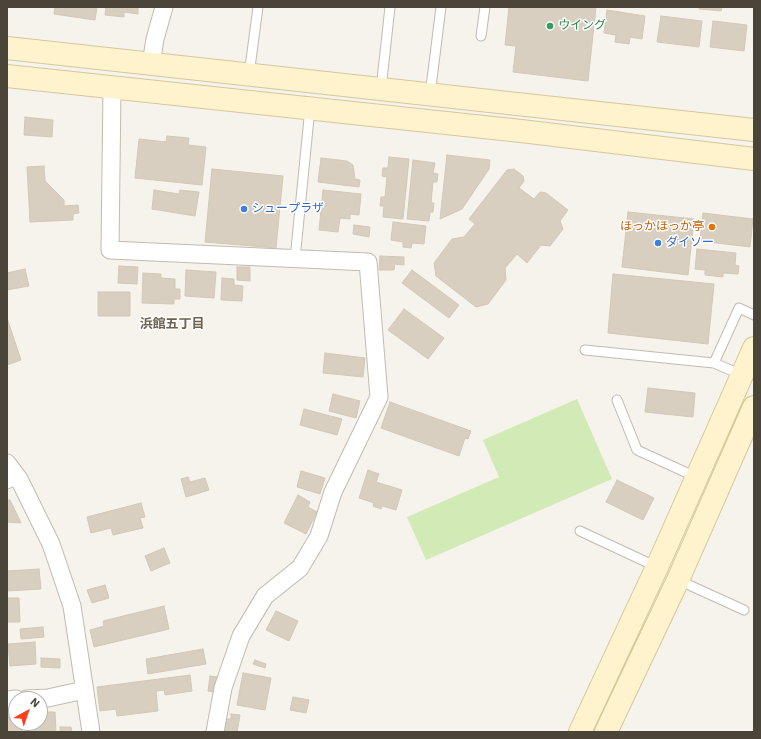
<!DOCTYPE html>
<meta charset="utf-8">
<style>
body{margin:0}
#map{position:relative;width:761px;height:739px;overflow:hidden;background:#f6f3ec;font-family:"IBM Plex Sans",sans-serif}
canvas{display:block}
.frame{position:absolute;inset:0;border:8px solid #4b4439;pointer-events:none}
.north{position:absolute;left:8px;top:691px;width:40px;height:40px;box-sizing:border-box;background:#fff;border:1px solid #b7b4b0;border-radius:50%;rotate:40deg;font-size:11px;font-weight:700;line-height:16px;text-align:center;color:#4b4439}
.north::after{content:'';display:block;margin:auto;width:14px;height:18px;background:#fc3f1d;clip-path:polygon(50% 0,100% 100%,50% 72%,0 100%)}
</style>
<div id="map">
<canvas width="761" height="739"></canvas>
<div class="frame"></div>
<div class="north">N</div>
</div>
<script>
const ctx = document.querySelector('canvas').getContext('2d');
ctx.lineJoin = 'round';
function fill(path, color) { ctx.fillStyle = color; ctx.fill(path, 'evenodd'); }
const toPath = rows => new Path2D(rows.map(r => 'M' + r).join(''));
function trace(path, color, width, dash) { ctx.strokeStyle = color; ctx.lineWidth = width; ctx.lineCap = dash ? 'butt' : 'round'; ctx.setLineDash(dash || []); ctx.stroke(path); }
function write(font, color, halo, rows, align = 'center') {
  ctx.font = font + ' "IBM Plex Sans","Noto Sans JP",sans-serif'; ctx.lineWidth = 3; ctx.setLineDash([]); ctx.textBaseline = 'middle'; ctx.strokeStyle = halo; ctx.fillStyle = color; for (const [text, x, y, turn = 0] of rows) {
    ctx.save(); ctx.translate(x, y); ctx.rotate((+turn || 0) * Math.PI / 180); ctx.textAlign = isNaN(turn) ? turn : align; if (halo) ctx.strokeText(text, 0, 0); ctx.fillText(text, 0, 0); ctx.restore();
  }
}
fill(toPath([
 [577,399,612,479,426,560,407,517,499,477,483,440]
]), '#d2eab5');
const building = toPath([
 [55,7,97,7,95,20,54,14,55,7],
 [106,7,138,7,138,14,124,12,124,17,105,15,106,7],
 [509,7,596,7,588,81,513,72,516,46,505,45,509,7],
 [699,7,722,7,721,11,699,9,699,7],
 [607,10,645,16,642,39,630,37,629,44,615,42,616,35,604,33,607,10],
 [661,16,702,21,699,47,657,42,661,16],
 [713,21,747,25,744,51,710,47,713,21],
 [25,117,53,120,52,137,24,135,25,117],
 [167,136,189,138,188,145,206,147,202,185,135,178,139,139,166,142,167,136],
 [447,155,490,160,489,169,462,209,440,219,447,155],
 [389,157,409,159,403,219,383,217,384,206,380,206,381,197,385,197,387,177,382,176,383,168,388,168,389,157],
 [321,158,347,161,353,165,355,179,360,180,359,187,318,182,321,158],
 [413,160,435,163,433,173,438,174,437,182,433,182,431,203,434,203,433,212,430,212,429,221,407,219,413,160],
 [44,166,45,181,64,200,64,206,78,205,79,213,73,214,73,220,30,222,27,167,44,166],
 [212,169,283,176,276,248,205,242,212,169],
 [514,169,523,176,524,181,519,188,534,199,540,192,546,193,568,210,560,221,563,229,550,246,541,245,527,263,517,254,505,268,506,280,488,304,476,307,436,276,434,263,452,239,464,237,475,224,469,219,507,170,514,169],
 [154,190,179,194,180,190,199,192,195,216,152,209,154,190],
 [323,190,361,194,359,215,350,214,350,219,340,218,338,232,319,230,323,190],
 [628,212,694,219,688,275,622,267,628,212],
 [703,213,753,219,750,247,700,241,703,213],
 [393,222,426,226,424,244,412,243,411,248,403,247,403,242,391,240,393,222],
 [354,225,370,227,369,237,353,234,354,225],
 [697,249,736,253,735,265,739,266,738,274,723,273,723,277,705,275,705,270,695,269,697,249],
 [380,256,404,257,404,265,395,264,394,270,379,270,380,256],
 [119,266,138,267,137,284,118,283,119,266],
 [237,267,250,267,250,281,237,280,237,267],
 [25,269,29,286,7,290,7,273,25,269],
 [186,270,216,272,214,298,185,296,186,270],
 [412,270,459,305,449,318,402,283,412,270],
 [143,273,161,274,161,278,175,279,175,289,180,289,180,299,174,299,174,304,142,303,143,273],
 [613,274,714,284,708,344,608,333,613,274],
 [222,278,234,279,234,285,243,286,242,301,221,300,222,278],
 [98,292,130,292,130,316,98,316,98,292],
 [404,309,444,338,428,359,388,330,404,309],
 [7,318,21,360,7,365,7,318],
 [325,353,365,358,363,377,323,373,325,353],
 [648,388,695,393,693,417,645,412,648,388],
 [333,394,360,401,356,418,329,411,333,394],
 [390,402,471,431,468,439,465,438,459,456,381,428,390,402],
 [304,409,342,419,337,435,300,425,304,409],
 [368,470,379,474,376,482,402,490,396,510,382,506,381,509,373,506,374,503,359,498,368,470],
 [301,471,325,478,320,494,297,487,301,471],
 [188,477,190,482,205,478,209,490,186,497,181,479,188,477],
 [617,480,654,498,643,520,606,502,617,480],
 [298,495,310,502,308,507,317,512,306,534,284,523,298,495],
 [7,500,10,500,21,523,7,522,7,500],
 [141,503,145,517,140,518,143,528,113,535,111,528,91,533,87,517,141,503],
 [164,548,170,563,151,571,145,556,164,548],
 [39,569,41,589,7,591,7,571,39,569],
 [105,585,109,598,92,603,87,590,105,585],
 [7,598,19,598,20,622,7,622,7,598],
 [164,606,169,629,94,647,90,630,104,626,103,621,164,606],
 [276,611,298,621,289,641,266,630,276,611],
 [43,627,44,637,21,639,20,629,43,627],
 [35,642,36,664,10,666,8,644,35,642],
 [203,649,206,664,148,674,146,659,203,649],
 [41,658,60,659,60,668,41,667,41,658],
 [255,660,266,664,265,668,253,664,255,660],
 [243,673,271,678,265,710,237,705,243,673],
 [190,675,192,691,165,695,164,690,156,691,158,711,117,716,116,709,100,711,97,687,190,675],
 [210,676,217,677,215,692,208,691,210,676],
 [293,697,309,700,306,713,290,710,293,697],
 [40,712,55,712,56,731,27,732,27,723,40,723,40,712],
 [7,713,16,713,16,723,22,723,22,732,7,732,7,713],
 [231,714,240,715,237,732,224,732,226,719,231,719,231,714],
 [60,727,71,727,72,732,60,732,60,727]
]);
fill(building, '#d8cfc1');
trace(building, '#d3c7b4', 1);
const lane = toPath([
 [481,36,485,7],
 [249,75,258,7],
 [381,89,390,7],
 [430,95,441,7],
 [295,259,310,108],
 [585,350,714,363,742,375],
 [714,363,739,308,754,315],
 [617,400,637,450,696,477],
 [7,484,19,479],
 [580,531,657,567],
 [678,580,744,610]
]);
const street = toPath([
 [151,64,155,39,164,7],
 [112,88,110,250,368,262,379,397,333,492,319,536,300,568,265,596,241,636,223,688,215,732],
 [7,463,19,479,51,544,72,606,91,732],
 [27,699,48,698,84,690],
 [7,700,16,699]
]);
const secondary = toPath([
 [7,48,754,130],
 [7,76,521,131,754,159],
 [580,732,657,567,754,348],
 [606,732,678,580,754,407]
]);
trace(lane, '#c2bbae', 11);
trace(street, '#c2bbae', 19);
trace(secondary, '#d6c79b', 24);
trace(lane, '#fff', 9);
trace(street, '#fff', 17);
trace(secondary, '#fff3cd', 22);
for (const [x, y, r, color] of [
 [550,26,4,"#2e9e5b"],
 [244,209,4,"#3f7fe0"],
 [712,227,4,"#e8710a"],
 [658,243,4,"#3f7fe0"]
]) { const dot = new Path2D(); dot.arc(x, y, r, 0, 2 * Math.PI); ctx.fillStyle = color; ctx.fill(dot); trace(dot, '#fff', 1.5); }
write('12px', '#27864d', '#fff', [
 ["ウイング",558,26]
], 'left');
write('12px', '#366cbe', '#fff', [
 ["シュープラザ",252,209],
 ["ダイソー",666,243]
], 'left');
write('12px', '#c56008', '#fff', [
 ["ほっかほっか亭",704,227]
], 'right');
write('bold 13px', '#6e6250', '#fff', [
 ["浜館五丁目",172,324]
]);
</script>
